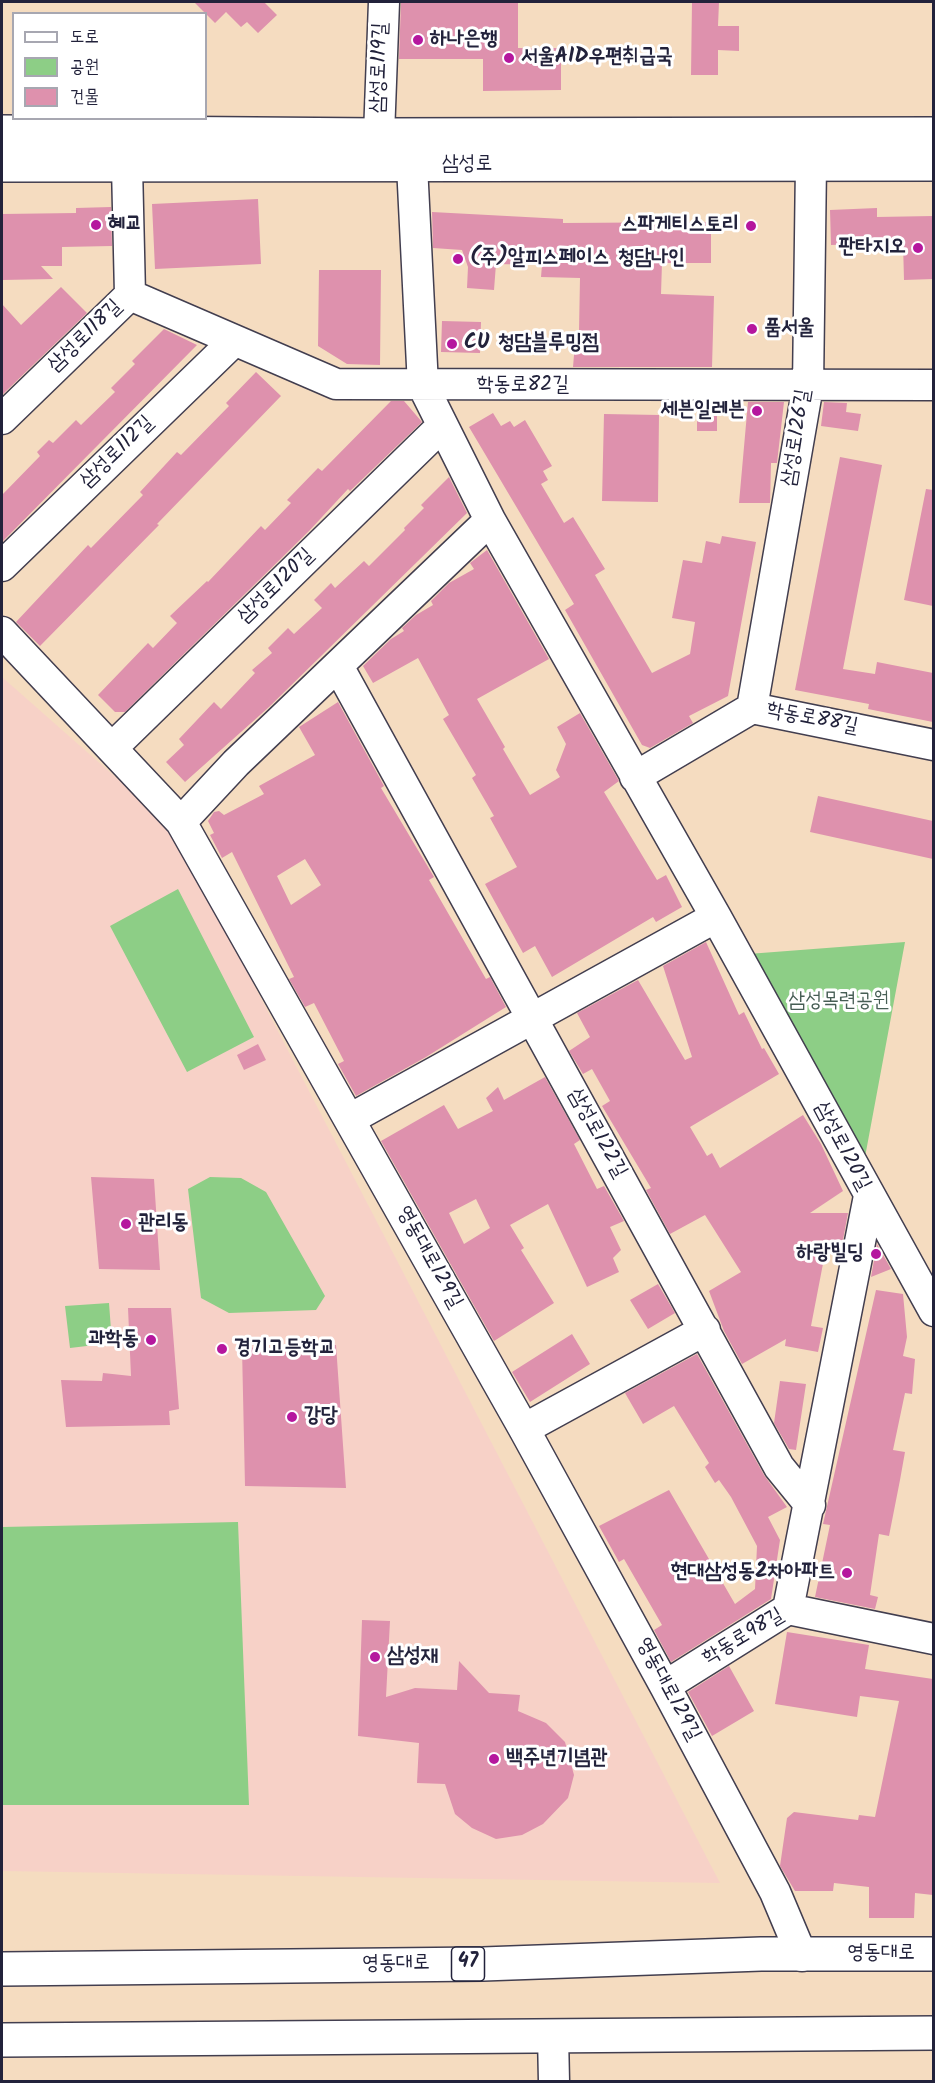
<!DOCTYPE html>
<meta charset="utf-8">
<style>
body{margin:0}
#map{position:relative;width:935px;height:2083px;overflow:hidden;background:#f5dcc0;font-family:Kalam,"Poor Story",sans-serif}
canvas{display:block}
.frame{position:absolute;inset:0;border:3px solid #22223b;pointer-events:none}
.legend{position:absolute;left:12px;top:12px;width:195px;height:108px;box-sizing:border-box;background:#fff;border:2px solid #a7a7b1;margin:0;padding:8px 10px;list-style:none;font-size:18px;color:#22223b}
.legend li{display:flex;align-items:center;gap:12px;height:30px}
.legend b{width:30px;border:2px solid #a7a7b1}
</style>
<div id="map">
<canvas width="935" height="2083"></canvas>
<div class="frame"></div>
<ul class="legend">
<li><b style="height:8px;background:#fff"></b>도로</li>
<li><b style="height:16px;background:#8dce86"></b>공원</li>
<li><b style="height:16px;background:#de91ad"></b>건물</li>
</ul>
</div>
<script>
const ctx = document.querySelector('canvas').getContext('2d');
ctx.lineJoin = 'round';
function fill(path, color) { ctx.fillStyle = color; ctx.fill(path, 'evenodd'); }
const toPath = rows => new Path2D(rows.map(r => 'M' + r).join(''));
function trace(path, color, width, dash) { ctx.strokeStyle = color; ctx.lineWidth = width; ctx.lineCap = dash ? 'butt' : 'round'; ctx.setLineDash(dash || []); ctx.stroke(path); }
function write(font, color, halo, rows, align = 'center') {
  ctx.font = font + ' Kalam,"Poor Story",sans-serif'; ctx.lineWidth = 6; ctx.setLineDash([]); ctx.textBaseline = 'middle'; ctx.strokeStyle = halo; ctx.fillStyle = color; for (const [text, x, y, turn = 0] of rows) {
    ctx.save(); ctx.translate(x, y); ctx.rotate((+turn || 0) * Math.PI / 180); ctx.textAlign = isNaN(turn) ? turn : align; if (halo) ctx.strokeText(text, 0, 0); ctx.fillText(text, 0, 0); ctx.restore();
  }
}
fill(toPath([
 [2,677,172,827,720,1883,2,1871]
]), '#f7d1c7');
fill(toPath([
 [178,889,254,1037,187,1072,110,926],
 [905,942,865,1157,748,954],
 [210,1177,241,1178,266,1192,325,1296,316,1310,229,1313,201,1298,188,1189],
 [109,1303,112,1343,70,1348,65,1306],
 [238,1522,249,1805,2,1805,2,1527]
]), '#8dce86');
fill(toPath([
 [194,2,264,2,277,15,258,33,247,22,241,27,226,12,215,23],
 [401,2,518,2,518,48,561,48,561,90,483,91,483,59,399,59],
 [692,2,719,2,718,26,739,26,739,51,718,50,718,75,691,75],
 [258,199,261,264,155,269,152,204],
 [111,207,112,246,62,247,62,266,41,266,53,279,2,280,2,214,76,213,76,208],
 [877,208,877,217,933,216,933,279,904,280,903,243,831,245,830,210],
 [432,212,563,219,563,223,711,222,711,263,662,263,661,294,714,296,712,367,573,367,576,332,579,332,580,278,541,277,542,265,496,264,494,290,467,288,468,267,462,250,433,248],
 [319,270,381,270,380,365,347,364,318,346],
 [61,287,87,313,2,395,2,304,21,325],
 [442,321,481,322,480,353,441,352],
 [164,329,197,345,2,542,2,495,40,456,37,452,49,440,53,443,76,420,81,425,115,392,111,388,135,364,132,361],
 [256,372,281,396,157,524,159,525,40,646,16,622,88,545,91,548,143,495,140,492,177,452,181,455,229,406,226,403],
 [391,401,404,401,422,422,350,491,348,489,309,531,125,712,115,712,98,695,148,643,153,648,177,623,170,616,207,581,208,582,261,526,265,530,291,503,287,500,318,468,322,471],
 [697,402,717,402,717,431,697,431],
 [748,402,784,402,777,463,771,463,770,503,739,503],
 [824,402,847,403,846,412,861,414,858,431,821,426],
 [493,413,501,426,510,421,514,427,525,420,552,466,543,471,548,480,541,484,564,523,573,517,605,569,595,575,652,673,690,654,695,622,672,618,683,560,702,563,706,541,720,544,722,536,756,542,728,696,689,716,693,723,650,748,642,745,565,610,574,604,469,427],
 [604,414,659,415,658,502,602,501],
 [840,457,882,465,843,669,875,674,877,662,933,673,933,722,868,709,869,704,795,690],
 [449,477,467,513,269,707,185,782,166,762,184,745,179,739,214,702,221,709,255,673,252,670,272,653,268,648,288,628,294,634,322,608,314,600,331,583,335,588,364,561,369,566,405,530,404,528,424,508,421,505],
 [926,489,933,490,933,606,904,600],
 [487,550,549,659,477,699,505,747,503,749,530,795,560,777,556,770,566,744,557,727,580,713,619,781,604,792,657,880,666,875,682,907,656,922,653,917,552,977,535,946,523,953,485,884,517,867,490,818,494,816,472,778,476,775,443,719,449,715,418,658,373,683,363,666,391,639,404,631,402,628,416,615,433,605,431,601,449,583,474,569,470,563],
 [338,702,384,786,381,788,434,877,429,880,486,979,490,977,506,1007,426,1057,356,1096,338,1064,344,1061,314,1003,305,1007,289,979,294,977,232,852,222,858,210,835,214,833,208,821,214,812,219,811,224,815,264,794,259,786,315,755,299,727],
 [305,859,321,885,291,905,277,876],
 [818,796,933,821,933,859,810,832],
 [706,942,739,1015,744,1012,762,1049,764,1048,779,1074,690,1127,707,1156,712,1153,720,1168,803,1115,821,1144,843,1191,810,1213,848,1213,842,1245,827,1243,811,1326,823,1328,818,1352,785,1346,786,1339,742,1364,724,1331,709,1291,741,1272,705,1215,670,1234,646,1190,651,1188,602,1106,610,1101,592,1069,583,1074,569,1051,590,1037,577,1013,638,980,685,1060,692,1057,663,966],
 [258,1044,266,1060,244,1070,237,1055],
 [545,1077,580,1140,574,1144,597,1189,604,1186,624,1221,610,1227,621,1250,613,1258,619,1272,587,1287,548,1204,510,1225,524,1248,521,1250,554,1303,494,1341,381,1141,444,1105,458,1129,493,1111,486,1098,498,1087,504,1100],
 [476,1199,490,1228,464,1244,449,1213],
 [91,1177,154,1179,160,1270,99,1269],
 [877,1244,891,1269,871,1277],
 [658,1284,675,1313,648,1329,630,1300],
 [876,1290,903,1294,907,1337,903,1356,915,1359,912,1394,905,1393,893,1450,905,1452,900,1480,889,1536,879,1534,870,1595,878,1597,875,1609,815,1597,830,1525,823,1524],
 [128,1308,171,1308,179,1409,169,1411,170,1425,66,1427,61,1380,102,1381,103,1373,131,1376],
 [572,1334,590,1364,530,1402,512,1372],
 [336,1345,346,1488,245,1486,242,1348],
 [697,1354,764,1475,787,1507,768,1517,780,1540,771,1599,671,1662,654,1630,662,1625,624,1559,619,1562,599,1526,669,1490,735,1604,755,1589,757,1546,731,1497,719,1480,715,1483,705,1467,709,1463,674,1406,643,1424,625,1393],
 [780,1381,806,1384,796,1450,789,1449,774,1423],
 [362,1620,390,1621,386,1697,415,1688,457,1690,459,1661,489,1693,520,1695,518,1711,546,1723,565,1742,574,1775,568,1798,543,1824,522,1835,496,1839,472,1828,455,1814,445,1784,417,1783,419,1743,358,1736],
 [787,1632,869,1645,865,1669,933,1679,933,1895,915,1893,914,1918,869,1918,869,1887,834,1883,833,1891,795,1891,780,1866,787,1818,794,1812,858,1820,859,1815,875,1817,899,1701,860,1696,857,1717,775,1704],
 [729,1666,754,1711,712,1736,688,1692]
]), '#de91ad');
const minor = toPath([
 [379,135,384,2],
 [412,165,423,386,490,520,716,917,934,1311],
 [130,295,336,384,934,385],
 [2,419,130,295,127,166],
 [2,566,234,341],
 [2,632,181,822,524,1429,665,1686,775,1892,802,1956],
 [338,666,779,1467,810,1505],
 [752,708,808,386,811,164],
 [113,747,441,427],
 [635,777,752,708,934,745],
 [181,822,236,763,490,520],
 [350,1119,716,917],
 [524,1429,705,1330],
 [788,1609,869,1196],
 [665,1686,788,1609,934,1639],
 [553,2035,554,2082]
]);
const major = toPath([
 [2,132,379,135,934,134],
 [2,165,934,164],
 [2,1969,483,1964,761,1954,934,1954],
 [2,2040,934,2033]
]);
trace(minor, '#423e4f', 33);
trace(major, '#423e4f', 36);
trace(minor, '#fff', 30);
trace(major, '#fff', 33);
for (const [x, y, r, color] of [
 [418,40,6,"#b5179e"],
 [509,58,6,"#b5179e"],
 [96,225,6,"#b5179e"],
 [751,226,6,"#b5179e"],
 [918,248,6,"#b5179e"],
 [458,259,6,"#b5179e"],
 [752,329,6,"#b5179e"],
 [452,344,6,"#b5179e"],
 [757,411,6,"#b5179e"],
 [126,1224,6,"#b5179e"],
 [876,1254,6,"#b5179e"],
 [151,1340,6,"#b5179e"],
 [222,1349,6,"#b5179e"],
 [292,1417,6,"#b5179e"],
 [847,1573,6,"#b5179e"],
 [375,1657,6,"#b5179e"],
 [494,1759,6,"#b5179e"]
]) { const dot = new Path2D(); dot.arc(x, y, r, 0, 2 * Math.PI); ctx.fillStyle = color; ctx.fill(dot); trace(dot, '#fff', 2); }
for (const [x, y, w] of [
 [468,1964,33]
]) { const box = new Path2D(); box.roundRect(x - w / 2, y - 17, w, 34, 4.5); ctx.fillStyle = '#fff'; ctx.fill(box); trace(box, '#22223b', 1.5); }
write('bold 20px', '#22223b', null, [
 ["47",468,1964]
]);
write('bold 21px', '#22223b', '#fff', [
 ["하나은행",430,40],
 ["서울AID우편취급국",521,58],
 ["혜교",108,225],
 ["스파게티스토리",739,226,"right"],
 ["판타지오",906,248,"right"],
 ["(주)알피스페이스 청담나인",470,259],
 ["품서울",764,329],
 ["CU 청담블루밍점",464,344],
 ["세븐일레븐",745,411,"right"],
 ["관리동",138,1224],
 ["하랑빌딩",864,1254,"right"],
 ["과학동",139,1340,"right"],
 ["경기고등학교",234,1349],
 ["강당",304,1417],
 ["현대삼성동2차아파트",835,1573,"right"],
 ["삼성재",387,1657],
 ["백주년기념관",506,1759]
], 'left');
write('21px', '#22223b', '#fff', [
 ["삼성로119길",381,68,-88],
 ["삼성로",467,165],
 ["삼성로118길",86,337,-44],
 ["학동로82길",523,386],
 ["삼성로126길",798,438,-81],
 ["삼성로112길",118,453,-44],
 ["삼성로120길",277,587,-44],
 ["학동로88길",812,720,11],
 ["삼성로122길",596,1134,61],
 ["삼성로120길",841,1147,62],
 ["영동대로129길",428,1258,61],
 ["학동로98길",744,1638,-31],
 ["영동대로129길",667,1690,62],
 ["영동대로",881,1954],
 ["영동대로",396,1965,-1]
]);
write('21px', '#475e55', '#fff', [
 ["삼성목련공원",839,1002]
]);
</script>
